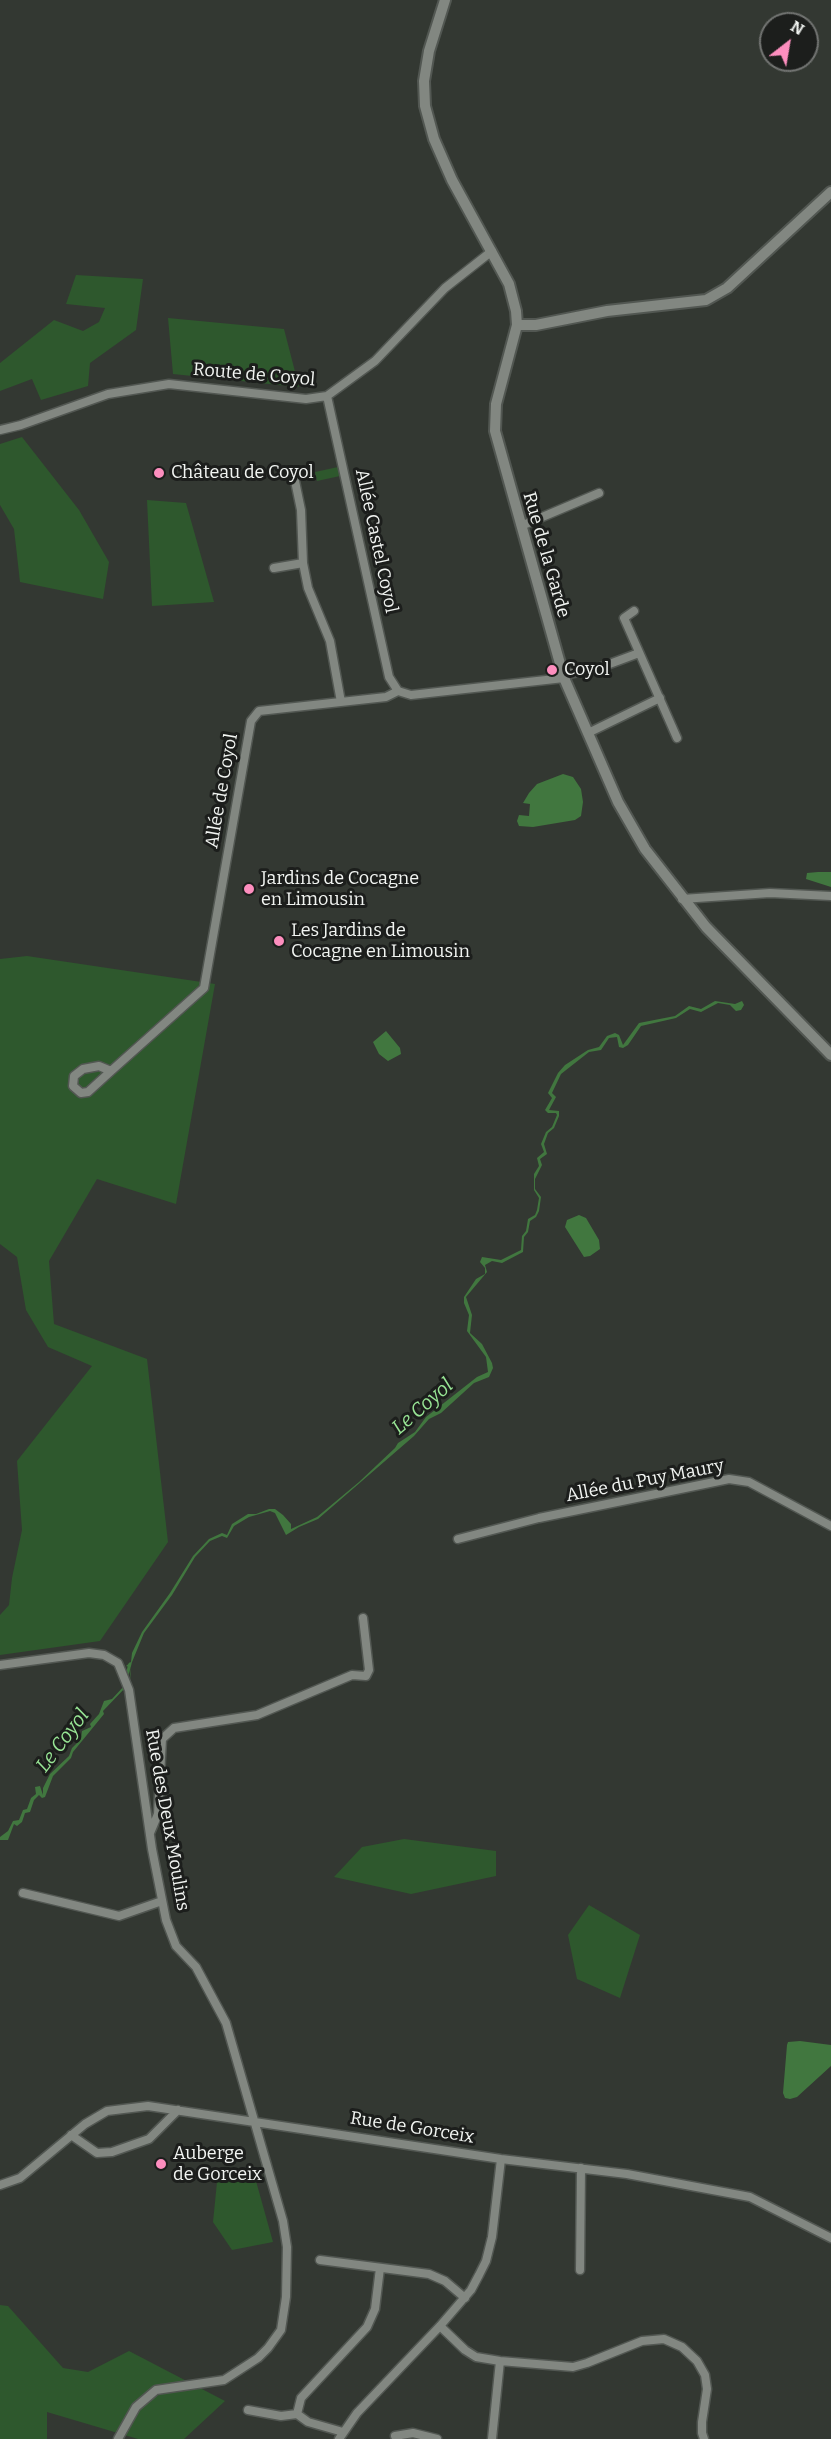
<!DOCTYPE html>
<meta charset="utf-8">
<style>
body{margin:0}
#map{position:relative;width:831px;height:2439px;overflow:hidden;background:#333832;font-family:Bitter,serif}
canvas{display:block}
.north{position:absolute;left:759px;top:12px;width:60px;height:60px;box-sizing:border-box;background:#1c1e1c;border:2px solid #727472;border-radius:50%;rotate:31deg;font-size:16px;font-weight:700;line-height:24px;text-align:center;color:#f2f5f2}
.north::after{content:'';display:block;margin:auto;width:21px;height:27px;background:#fd8ebe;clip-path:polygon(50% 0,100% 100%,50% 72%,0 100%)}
</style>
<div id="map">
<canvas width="831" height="2439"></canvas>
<div class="north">N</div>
</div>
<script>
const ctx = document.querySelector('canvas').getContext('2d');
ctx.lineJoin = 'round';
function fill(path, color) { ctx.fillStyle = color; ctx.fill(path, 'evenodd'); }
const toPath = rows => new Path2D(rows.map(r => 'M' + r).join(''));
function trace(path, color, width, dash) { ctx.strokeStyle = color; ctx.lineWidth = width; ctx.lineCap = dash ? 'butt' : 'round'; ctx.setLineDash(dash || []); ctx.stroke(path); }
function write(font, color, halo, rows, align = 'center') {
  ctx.font = font + ' Bitter,serif'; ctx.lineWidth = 6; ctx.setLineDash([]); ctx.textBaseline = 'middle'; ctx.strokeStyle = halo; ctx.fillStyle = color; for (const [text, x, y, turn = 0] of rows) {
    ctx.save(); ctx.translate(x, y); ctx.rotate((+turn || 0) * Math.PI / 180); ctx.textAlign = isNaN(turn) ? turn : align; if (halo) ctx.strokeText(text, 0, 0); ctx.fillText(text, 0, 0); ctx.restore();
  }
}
fill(toPath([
 [76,275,143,279,136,330,90,363,88,386,41,400,32,379,0,391,0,363,54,320,83,331,99,322,105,308,66,304],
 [168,318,284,329,299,387,173,374],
 [22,437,79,510,109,562,103,599,20,582,14,529,0,505,0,444],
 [338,467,340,476,317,481,315,472],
 [147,500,186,503,214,602,152,606],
 [27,956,215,984,176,1204,97,1179,49,1261,54,1324,147,1359,168,1542,100,1641,0,1655,0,1615,9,1605,12,1578,22,1530,17,1461,92,1366,48,1347,26,1310,17,1257,0,1244,0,959],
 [404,1839,496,1851,496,1876,411,1894,334,1877,362,1847],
 [589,1905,640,1935,620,1998,577,1979,568,1935],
 [218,2172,256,2181,273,2242,232,2250,213,2222],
 [0,2305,8,2306,63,2368,88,2372,129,2351,225,2401,184,2439,138,2439,47,2412,47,2439,0,2439]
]), '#2e582d');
fill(toPath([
 [563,774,573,777,581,789,583,802,581,816,575,820,533,827,519,826,517,821,519,815,529,816,530,804,523,803,529,793,537,784],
 [818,872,831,872,831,887,806,879,807,873],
 [715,1001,735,1004,742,1001,744,1005,741,1010,736,1011,730,1005,718,1003,701,1012,690,1009,676,1018,641,1026,628,1045,623,1048,619,1047,617,1037,609,1038,601,1050,589,1052,561,1074,552,1093,556,1097,549,1110,559,1111,559,1116,554,1128,548,1133,544,1144,547,1154,540,1159,542,1165,535,1179,535,1189,541,1197,539,1211,536,1217,530,1221,528,1232,524,1237,523,1252,502,1263,492,1261,485,1265,487,1272,466,1297,472,1315,470,1333,482,1344,492,1363,493,1368,489,1377,474,1383,441,1413,429,1419,414,1436,318,1519,299,1527,286,1535,275,1513,270,1511,249,1517,234,1526,227,1538,222,1536,210,1541,195,1557,172,1595,144,1633,130,1667,131,1681,129,1667,126,1666,131,1662,132,1653,142,1632,170,1593,193,1556,209,1539,222,1533,227,1535,232,1524,248,1514,256,1514,269,1509,275,1509,283,1515,291,1524,291,1529,317,1517,359,1482,395,1448,398,1443,415,1432,426,1417,477,1377,488,1372,486,1357,467,1331,469,1315,464,1303,464,1297,476,1279,485,1274,485,1268,480,1262,482,1257,501,1260,521,1250,522,1236,526,1231,528,1219,535,1215,537,1210,539,1198,534,1190,534,1174,539,1166,537,1158,544,1152,541,1144,546,1132,552,1127,557,1115,556,1113,548,1113,545,1110,552,1098,548,1093,558,1073,565,1065,588,1050,599,1047,607,1036,615,1033,619,1035,623,1045,639,1023,675,1016,689,1006,701,1009],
 [386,1031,400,1048,401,1054,388,1061,379,1054,373,1042],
 [579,1215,586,1218,599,1240,600,1249,590,1256,584,1257,565,1227,567,1220],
 [124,1686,125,1688,103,1711,104,1714,73,1752,71,1758,53,1776,45,1797,42,1798,39,1795,34,1800,30,1812,25,1813,22,1822,17,1826,14,1824,8,1840,0,1840,0,1837,8,1831,13,1821,19,1820,23,1810,27,1809,31,1798,36,1794,35,1787,40,1786,43,1795,43,1788,50,1774,69,1756,72,1748,81,1739,82,1731,91,1727,90,1724,99,1714,104,1701,112,1699],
 [800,2041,831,2045,831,2066,797,2097,790,2099,785,2098,783,2093,787,2045,788,2042]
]), '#41773f');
trace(toPath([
 [126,1678,130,1664]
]), '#41773f', 3);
const street = toPath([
 [327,396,389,677,398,691],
 [0,430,21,425,108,394,169,384,306,399,327,396,375,361,445,288,492,251],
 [295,481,301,510,303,563,308,588,330,641,341,702],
 [521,526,599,493],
 [274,568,303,563],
 [634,611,624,618,677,738],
 [562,675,596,669,639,653],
 [588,733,660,698],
 [682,899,770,893,831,896],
 [111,1071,99,1066,83,1069,74,1076,73,1086,81,1093,88,1092,111,1071,204,988,251,721,259,711,386,697,398,691,411,695,564,678],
 [458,1539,539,1518,729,1479,749,1482,831,1526],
 [0,1665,89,1653,104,1655,118,1663,129,1690,152,1849,166,1920,176,1946,196,1967,226,2023,283,2221,287,2247,286,2297,281,2330,268,2348,258,2358,224,2380,156,2390,136,2407,118,2439],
 [150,1833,158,1814,162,1739,174,1728,257,1715,352,1675,366,1676,369,1670,363,1618],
 [23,1893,119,1916,162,1901],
 [71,2135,97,2153,112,2152,149,2139,178,2110],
 [0,2185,20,2178,85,2124,107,2111,148,2106,501,2159,627,2174,750,2197,831,2238],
 [320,2260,429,2274,445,2281,465,2298],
 [580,2270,581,2168],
 [440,2326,465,2350,476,2357,500,2361,573,2367,587,2363,642,2341,664,2339,682,2347,697,2361,705,2375,707,2389,702,2422,702,2433,704,2439],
 [248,2410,281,2416,297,2414],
 [343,2432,308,2422,297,2414,301,2398,367,2327,375,2309,380,2268],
 [395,2436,413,2433,437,2439],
 [339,2439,357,2413,440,2326,471,2290,479,2275,486,2261,492,2237,501,2159],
 [492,2439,500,2361]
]);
const secondary = toPath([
 [445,0,429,51,424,81,425,106,434,139,452,180,509,284,516,311,517,325,496,404,495,431,564,678,618,802,645,849,706,927,831,1055],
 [517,325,536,325,607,311,706,300,727,288,831,192]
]);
trace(street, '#525752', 11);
trace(secondary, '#525752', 14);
trace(street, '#828781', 8);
trace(secondary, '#828781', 10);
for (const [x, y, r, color] of [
 [159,473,6,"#fd8ebe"],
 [552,670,6,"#fd8ebe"],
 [249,889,6,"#fd8ebe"],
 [279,941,6,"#fd8ebe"],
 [161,2164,6,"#fd8ebe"]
]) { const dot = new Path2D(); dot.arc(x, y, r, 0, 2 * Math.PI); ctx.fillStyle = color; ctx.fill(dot); trace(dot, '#1c1e1c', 2); }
write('18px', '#f2f5f2', '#1c1e1c', [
 ["Route de Coyol",254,375,5],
 ["Allée Castel Coyol",376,541,78],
 ["Rue de la Garde",546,555,74],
 ["Allée de Coyol",222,791,-80],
 ["Allée du Puy Maury",645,1481,-11],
 ["Rue des Deux Moulins",167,1820,80],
 ["Rue de Gorceix",412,2128,9]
]);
write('18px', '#f2f5f2', '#1c1e1c', [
 ["Château de Coyol",171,473],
 ["Coyol",564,670],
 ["Jardins de Cocagne",261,879],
 ["en Limousin",261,900],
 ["Les Jardins de",291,931],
 ["Cocagne en Limousin",291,952],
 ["Auberge",173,2154],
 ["de Gorceix",173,2175]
], 'left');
write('italic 20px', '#97e494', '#1c1e1c', [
 ["Le Coyol",423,1407,-41],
 ["Le Coyol",63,1741,-53]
]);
</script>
